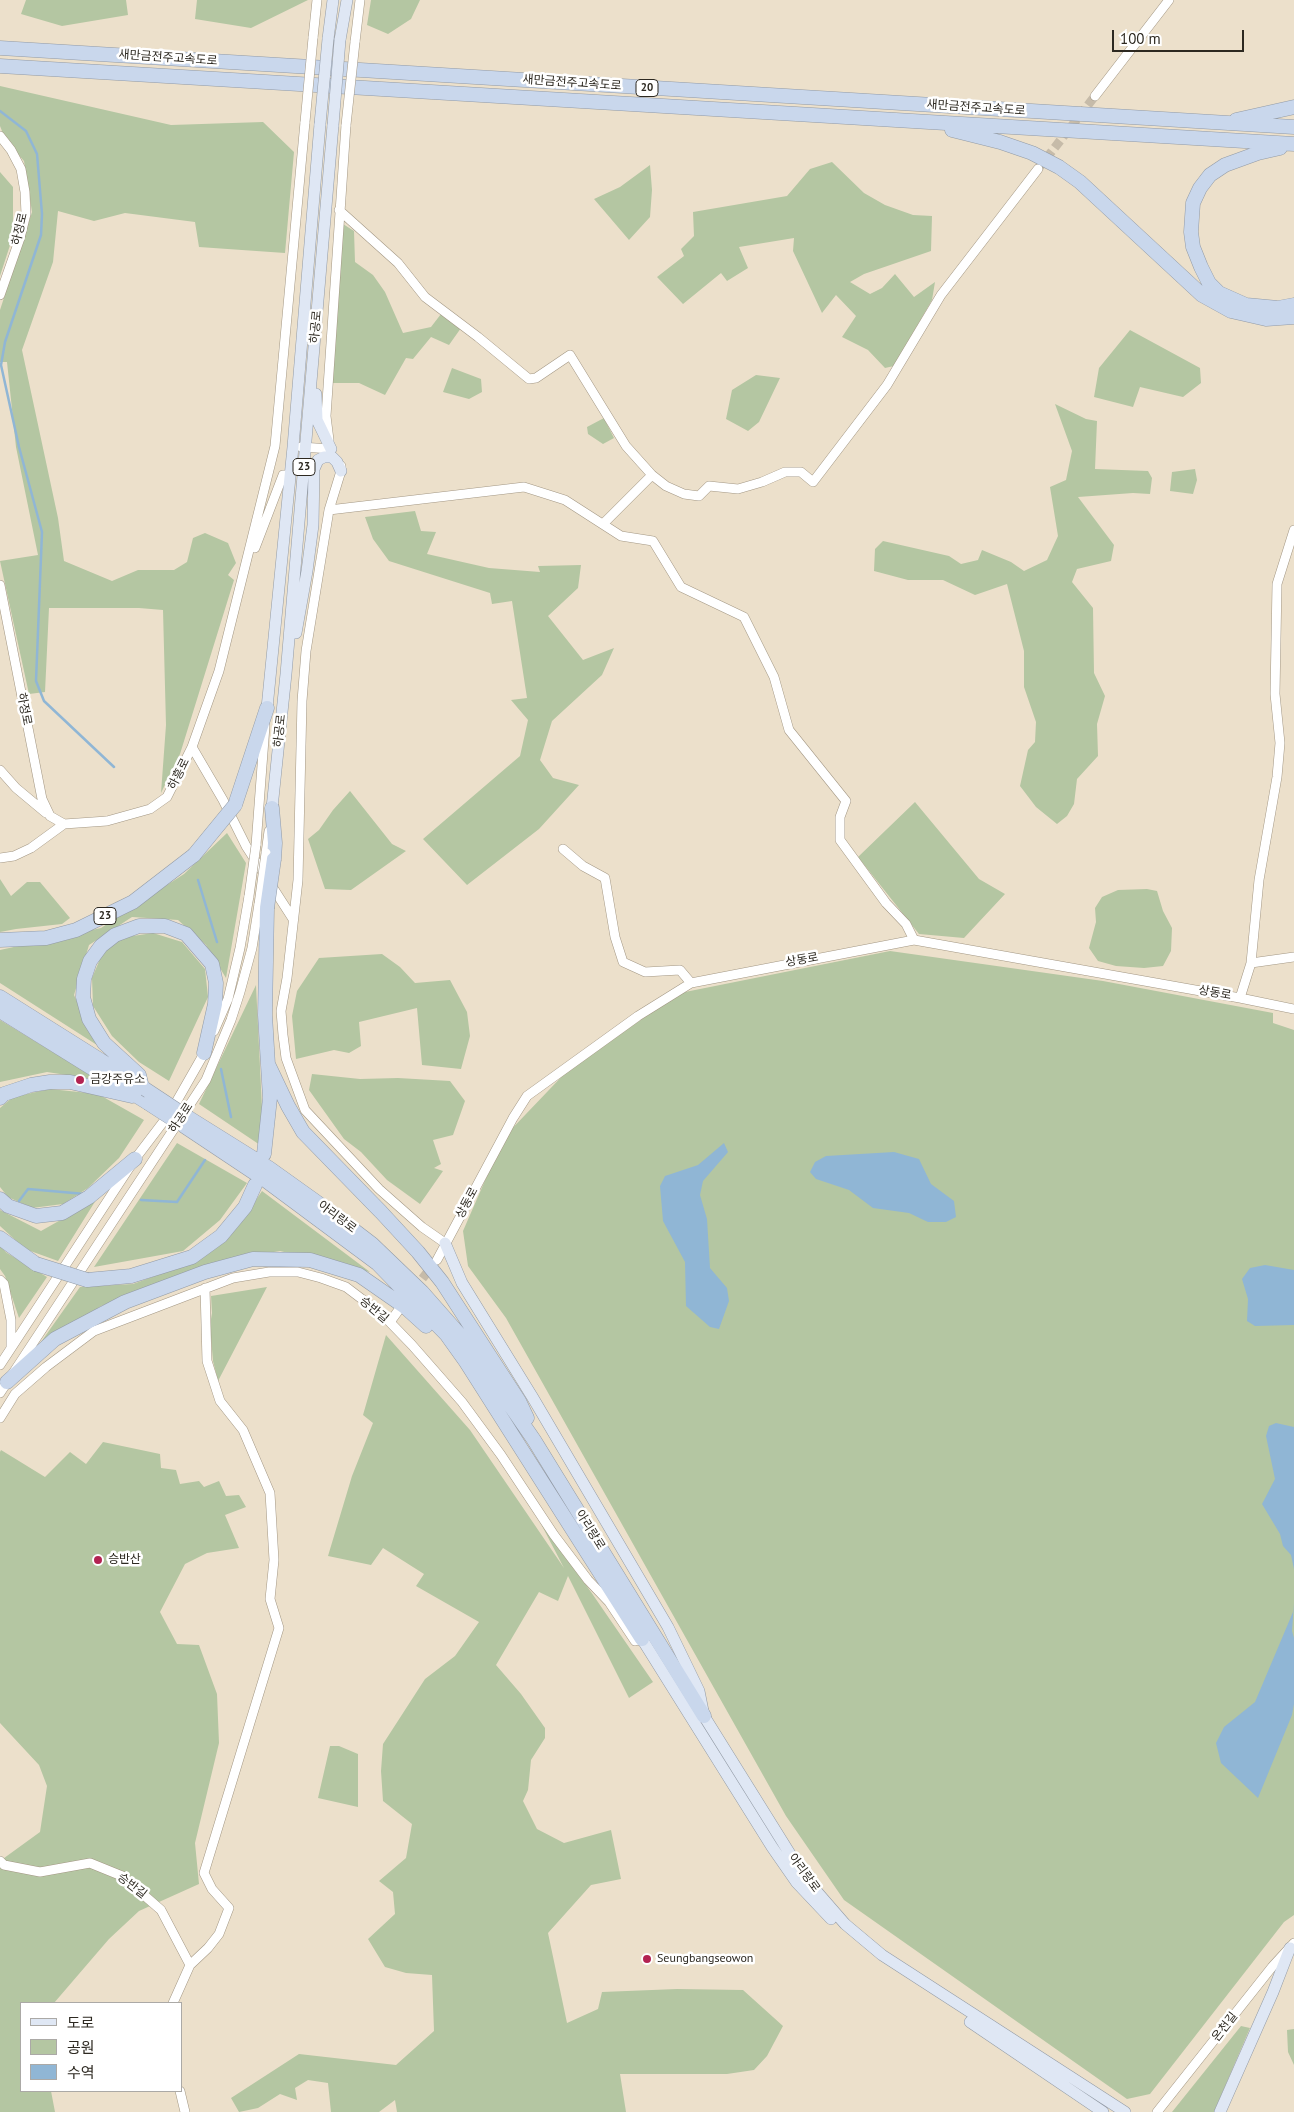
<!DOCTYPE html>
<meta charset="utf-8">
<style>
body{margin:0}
#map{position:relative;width:1294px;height:2112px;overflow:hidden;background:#ece0cb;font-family:"PT Sans","Noto Sans KR",sans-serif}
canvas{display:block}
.legend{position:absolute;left:20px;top:2002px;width:162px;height:90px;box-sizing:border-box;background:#fff;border:1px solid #aba9a6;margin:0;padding:6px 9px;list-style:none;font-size:15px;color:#2d2921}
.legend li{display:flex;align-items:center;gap:10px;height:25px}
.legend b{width:25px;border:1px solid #aba9a6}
.scale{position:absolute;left:1112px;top:30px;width:132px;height:22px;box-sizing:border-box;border:2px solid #2d2921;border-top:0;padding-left:6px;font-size:15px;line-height:18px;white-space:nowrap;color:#2d2921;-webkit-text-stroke:4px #fff;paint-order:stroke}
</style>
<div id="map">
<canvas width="1294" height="2112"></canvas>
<ul class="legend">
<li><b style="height:6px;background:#dfe7f4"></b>도로</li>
<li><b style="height:14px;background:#b4c6a2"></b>공원</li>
<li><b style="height:14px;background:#90b6d5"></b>수역</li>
</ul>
<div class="scale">100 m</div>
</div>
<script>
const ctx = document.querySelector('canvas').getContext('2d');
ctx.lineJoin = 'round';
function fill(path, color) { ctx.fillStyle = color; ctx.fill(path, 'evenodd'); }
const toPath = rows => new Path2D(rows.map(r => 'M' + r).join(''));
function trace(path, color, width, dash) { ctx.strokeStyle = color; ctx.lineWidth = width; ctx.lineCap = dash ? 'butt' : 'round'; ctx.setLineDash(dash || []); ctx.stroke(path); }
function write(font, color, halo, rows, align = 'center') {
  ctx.font = font + ' "PT Sans","Noto Sans KR",sans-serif'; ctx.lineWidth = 5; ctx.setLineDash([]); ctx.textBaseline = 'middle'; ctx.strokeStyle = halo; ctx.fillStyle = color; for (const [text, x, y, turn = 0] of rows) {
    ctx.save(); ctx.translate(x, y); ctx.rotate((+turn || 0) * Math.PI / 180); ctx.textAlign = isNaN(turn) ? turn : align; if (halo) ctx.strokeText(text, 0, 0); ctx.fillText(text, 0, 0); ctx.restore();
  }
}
fill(toPath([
 [26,0,126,0,128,15,62,26,21,14],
 [197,0,308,0,251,28,195,19],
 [371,0,420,0,411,19,388,34,367,25],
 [0,86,171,125,263,122,294,152,285,253,199,247,195,222,125,213,94,221,58,211,53,262,22,350,58,518,64,561,112,581,138,570,174,570,187,562,193,538,205,533,228,543,236,563,228,575,234,580,180,754,161,793,166,725,163,610,139,608,49,608,45,692,29,694,0,561,38,555,16,447,7,362,0,362,0,310,32,212,24,161,6,141,0,126],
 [832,162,864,193,885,205,913,215,932,216,931,251,864,274,850,282,870,294,882,288,895,274,914,297,935,282,932,300,894,366,885,368,868,350,842,337,856,316,836,295,822,313,793,251,794,238,739,247,748,268,727,281,721,273,683,304,657,277,684,256,681,249,694,236,693,212,787,196,810,169],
 [650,165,652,190,650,217,629,240,594,199,620,187],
 [0,172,13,187,13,236,0,276],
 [343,224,354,231,355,262,373,275,385,292,403,333,431,327,441,314,461,328,449,345,431,337,413,359,406,358,385,395,359,383,332,383],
 [1130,330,1200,368,1201,383,1183,397,1140,387,1133,407,1094,397,1099,368],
 [452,368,481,379,482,392,469,399,443,392],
 [756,375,780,378,759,422,748,431,726,419,732,390],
 [1055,404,1086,419,1097,421,1095,469,1148,471,1152,478,1150,494,1133,493,1078,497,1114,545,1111,561,1077,569,1072,582,1093,608,1094,673,1105,696,1097,724,1098,756,1077,779,1074,804,1067,816,1057,824,1036,807,1020,786,1028,750,1035,742,1036,722,1024,687,1024,651,1007,584,975,595,943,580,908,580,874,571,875,549,883,541,949,556,961,564,978,560,982,550,1011,562,1024,571,1047,560,1058,536,1050,487,1066,480,1072,451],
 [604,418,614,438,603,444,588,434,587,427],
 [1195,469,1197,480,1193,494,1170,491,1172,472],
 [415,511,421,531,436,532,427,554,489,568,540,572,538,566,581,565,578,588,548,616,583,660,614,648,602,675,552,721,540,760,553,778,579,785,539,829,467,885,423,839,520,756,528,720,511,700,527,698,512,601,492,604,490,593,389,561,373,539,365,517],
 [350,791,392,844,406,851,351,890,325,889,308,839,319,830,333,810],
 [915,802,979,879,1005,894,964,938,919,934,858,857],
 [227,833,246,863,226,978,206,945,178,920,132,917,89,945,74,995,97,1045,0,983,0,950,101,928,184,874],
 [0,879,11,896,27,882,40,882,70,918,62,924,16,929,0,932],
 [1147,889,1157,891,1163,911,1172,928,1171,951,1163,966,1144,968,1116,966,1098,961,1089,948,1096,922,1095,908,1102,897,1118,890],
 [153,933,182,942,205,969,208,997,169,1081,139,1062,112,1036,93,1006,92,978,103,952,119,938],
 [890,951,1103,981,1273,1013,1273,1023,1294,1030,1294,1915,1284,1922,1150,2094,1127,2099,844,1900,786,1816,506,1318,468,1266,463,1231,504,1137,569,1069,680,993],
 [382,954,400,967,415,983,450,980,467,1012,470,1036,461,1069,422,1065,417,1008,359,1022,361,1046,349,1053,334,1050,296,1059,292,1016,297,991,319,958],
 [256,985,262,1108,260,1145,199,1104],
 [0,1020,99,1080,47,1072,0,1082],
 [312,1074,360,1079,398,1078,450,1081,465,1101,453,1135,433,1140,441,1164,434,1168,443,1171,420,1204,387,1180,361,1152,344,1139,309,1090],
 [50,1089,98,1094,144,1120,119,1158,88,1188,63,1204,32,1208,8,1197,0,1187,0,1108,13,1097],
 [177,1143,247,1183,220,1220,183,1251,94,1267],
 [262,1191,370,1272,280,1251,220,1261,101,1306,36,1349,80,1287,133,1284,201,1259,237,1228],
 [96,1200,58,1261,25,1249,0,1226,0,1210,41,1231],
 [0,1246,7,1253,47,1277,19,1318,5,1276,0,1269],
 [267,1287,218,1381,213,1361,210,1325,212,1313,211,1296],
 [386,1335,470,1430,564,1568,540,1522,591,1592,653,1682,629,1698,568,1576,558,1601,539,1592,496,1665,521,1694,545,1728,545,1738,531,1760,528,1790,523,1801,537,1829,564,1843,611,1830,621,1879,591,1885,548,1933,567,2023,598,2009,602,1992,677,1989,743,1990,783,2026,767,2056,754,2070,727,2074,620,2074,626,2112,397,2112,395,2100,379,2112,331,2112,328,2083,308,2080,295,2088,297,2100,280,2094,258,2108,239,2112,231,2098,299,2054,396,2065,434,2031,432,1975,406,1973,385,1967,368,1939,395,1914,393,1892,379,1881,406,1858,412,1824,383,1801,381,1771,383,1744,425,1679,455,1656,479,1622,416,1586,424,1574,383,1548,371,1565,328,1556,352,1476,373,1423,363,1415],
 [103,1442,160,1454,161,1468,176,1470,180,1484,199,1481,204,1487,219,1481,226,1496,239,1495,246,1507,225,1515,239,1548,207,1553,185,1564,160,1612,177,1644,199,1645,217,1694,219,1743,195,1843,199,1884,139,1911,109,1939,54,2003,21,2003,21,2091,51,2091,55,2112,0,2112,0,1861,40,1832,47,1786,39,1765,0,1723,0,1452,1,1450,45,1477,70,1452,86,1464],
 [330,1746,339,1746,358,1754,358,1807,318,1798],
 [1241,2026,1250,2028,1214,2112,1172,2112],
 [1294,2029,1294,2065,1288,2052,1287,2030]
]), '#b4c6a2');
fill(toPath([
 [724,1143,728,1152,703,1181,700,1195,707,1219,710,1268,727,1288,729,1301,719,1329,710,1327,686,1306,685,1262,663,1221,660,1186,665,1176,698,1165],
 [894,1152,919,1159,931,1184,954,1201,956,1217,946,1222,928,1222,909,1213,873,1208,849,1190,816,1179,810,1172,815,1162,826,1156],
 [1265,1265,1294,1270,1294,1325,1255,1326,1247,1321,1248,1299,1242,1279,1250,1268],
 [1276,1423,1294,1427,1294,1569,1291,1555,1283,1546,1280,1534,1262,1504,1275,1479,1266,1436,1269,1426],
 [1294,1603,1292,1631,1294,1638,1294,1704,1292,1715,1258,1798,1221,1763,1216,1743,1224,1727,1255,1702,1293,1612]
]), '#90b6d5');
trace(toPath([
 [0,111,26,131,37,154,42,214,41,235,5,342,1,365,19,447,42,532,36,681,44,701,114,767],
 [198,880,217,942],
 [221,1069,231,1117],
 [141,1200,177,1202,205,1160],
 [19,1201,28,1189,85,1194]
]), '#90b6d5', 2.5);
trace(toPath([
 [1038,169,1095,96],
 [414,1289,434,1264]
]), '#c6bba9', 9, [9, 4.5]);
const minor = toPath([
 [313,38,317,0],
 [355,42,360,0],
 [1095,96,1169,0],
 [0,136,11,150,21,169,25,192,26,214,20,238,0,295],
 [339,210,398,263,425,297,478,337,529,379,536,378,570,355,626,446,652,475,666,486,684,494,699,496,709,486,738,489,762,482,785,472,801,472,813,482,887,385,941,295,1038,169],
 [329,440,326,416,346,125],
 [301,447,331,449],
 [341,466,341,471,329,510,306,651,302,701,298,880,287,978,281,1011,283,1035,286,1058,305,1110,379,1189,422,1227,445,1243],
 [329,510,524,487,565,500,621,536,653,541,681,587,744,617,774,677,789,730,846,801,840,817,840,840,886,903,906,924,914,940],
 [603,524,652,475],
 [255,548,283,475,290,475],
 [0,585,42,799,50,816,64,824],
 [192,747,223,800,246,846,293,919],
 [0,770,16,788,46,813],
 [256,845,265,726],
 [563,849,583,866,605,878,615,937,623,962,645,972,680,970,691,983],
 [266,853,269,831],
 [0,858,14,856,31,848,64,824,107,821,150,809,167,797,192,747,219,671,275,446,305,122],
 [1251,963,1294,957],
 [1240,998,1251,963,1259,880,1277,777,1280,743,1275,694,1277,584,1294,530],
 [214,1031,228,999,240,948,249,896],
 [437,1260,513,1118,527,1096,638,1016,691,983,914,940,1240,998,1294,1009],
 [0,1280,4,1284,11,1320,11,1347],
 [390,1322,398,1311],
 [0,1365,135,1159,170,1113,206,1050],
 [0,1393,206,1080,231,1020,240,992,252,948,259,904],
 [0,1418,15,1394,46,1367,94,1331,233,1278,269,1272,298,1272,321,1278,346,1287,383,1315,412,1345,462,1402,501,1455,554,1535,588,1580,609,1602,635,1641,642,1639],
 [0,1861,4,1865,40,1872,90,1863,122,1876,161,1910,190,1965,173,2003],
 [190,1965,208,1948,219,1934,229,1908,212,1889,204,1873,279,1628,270,1599,274,1560,270,1493,243,1430,220,1401,207,1361,205,1288],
 [180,2091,185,2112],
 [1157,2112,1272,1967,1294,1943]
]);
const major = toPath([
 [328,39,333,0],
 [340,40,347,0],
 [316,394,317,420,331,449],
 [296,633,307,571,313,525,314,469,318,460,324,457,332,457,337,462,341,471],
 [267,708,293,447,320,124],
 [272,808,286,674,333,125],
 [445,1243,462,1283,533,1398,668,1627,699,1691,704,1716,805,1878,845,1924,882,1955,1125,2112],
 [642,1639,772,1847,797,1883,831,1919],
 [970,2022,1103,2112],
 [1220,2112,1273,1992,1290,1948]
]);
const highway = toPath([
 [0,48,1294,127],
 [0,66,1294,144],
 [1236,120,1294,107],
 [952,130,1000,142,1032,153,1059,167,1080,182,1202,295,1231,311,1266,319,1294,317],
 [1280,148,1258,153,1225,165,1210,175,1200,188,1193,203,1191,232,1193,247,1201,267,1209,283,1219,293,1246,305,1278,308,1294,305],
 [235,805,267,708],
 [272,808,275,843,274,859],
 [0,940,46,938,76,930,133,902,194,855],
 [0,997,143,1087],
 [0,1011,148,1103],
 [268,1064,288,1106,303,1132,381,1212,418,1252,442,1282,519,1401,527,1418],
 [142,1087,139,1075,104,1043,89,1019,83,997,84,979,90,961,101,946,115,935,139,926,165,926,186,934,212,964,216,983,215,1004,204,1053],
 [0,1098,4,1094,31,1085,50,1082,70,1082,132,1096],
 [189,1118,269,1168,325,1208,372,1244,422,1292,467,1343,534,1440,704,1716],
 [184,1126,265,1180,378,1264,446,1334,466,1362,642,1639],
 [264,1154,270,1098,265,1015,267,908],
 [0,1199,8,1206,36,1216,62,1213,89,1197,135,1159],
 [0,1238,36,1264],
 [87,1280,131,1276,192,1257,221,1236,245,1207,255,1185],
 [7,1382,55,1339,125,1302,205,1272,253,1259,310,1260,359,1275,405,1307,426,1326]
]);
trace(minor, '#a39784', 10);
trace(major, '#929aa5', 12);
trace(highway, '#929aa5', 15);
trace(minor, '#fff', 9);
trace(major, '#dfe7f4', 11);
trace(highway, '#c9d7ec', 14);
const minorBridge = toPath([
 [305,122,313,38],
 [346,125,355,42],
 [249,896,256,845],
 [259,904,266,853]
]);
const majorBridge = toPath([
 [320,124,328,39],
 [333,125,340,40]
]);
const highwayBridge = toPath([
 [194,855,235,805],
 [267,908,274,859],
 [145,1089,189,1118],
 [148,1103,179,1123],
 [36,1264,87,1280]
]);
trace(minorBridge, '#a39784', 10, []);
trace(majorBridge, '#929aa5', 12, []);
trace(highwayBridge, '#929aa5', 15, []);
trace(minorBridge, '#fff', 9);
trace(majorBridge, '#dfe7f4', 11);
trace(highwayBridge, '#c9d7ec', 14);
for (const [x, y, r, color] of [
 [80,1080,5,"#b32352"],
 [98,1560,5,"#b32352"],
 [647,1959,5,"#b32352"]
]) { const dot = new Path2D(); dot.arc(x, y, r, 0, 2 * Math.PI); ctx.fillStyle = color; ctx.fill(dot); trace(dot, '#fff', 2); }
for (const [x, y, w] of [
 [647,88,22],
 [304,467,22],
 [105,916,22]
]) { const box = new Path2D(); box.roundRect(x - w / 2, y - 8.5, w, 17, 4); ctx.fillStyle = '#fff'; ctx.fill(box); trace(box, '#2d2921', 1); }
write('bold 11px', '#2d2921', null, [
 ["20",647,88],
 ["23",304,467],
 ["23",105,916]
]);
write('12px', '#2d2921', '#fff', [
 ["새만금전주고속도로",168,58,4],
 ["새만금전주고속도로",572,83,4],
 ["새만금전주고속도로",976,108,4],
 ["하정로",20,229,-77],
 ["하공로",316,327,-85],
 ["하정로",24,709,79],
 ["하공로",280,731,-84],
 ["하흥로",179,774,-64],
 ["상동로",802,960,-10],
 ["상동로",1215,993,10],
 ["하공로",181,1118,-57],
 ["상동로",467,1203,-62],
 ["아리랑로",337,1217,37],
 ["승반길",374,1310,40],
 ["아리랑로",590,1530,58],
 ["아리랑로",804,1873,54],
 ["승반길",132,1886,38],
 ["온천길",1225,2027,-52]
]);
write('12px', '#2d2921', '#fff', [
 ["금강주유소",90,1080],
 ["승반산",108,1560],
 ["Seungbangseowon",657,1959]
], 'left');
</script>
